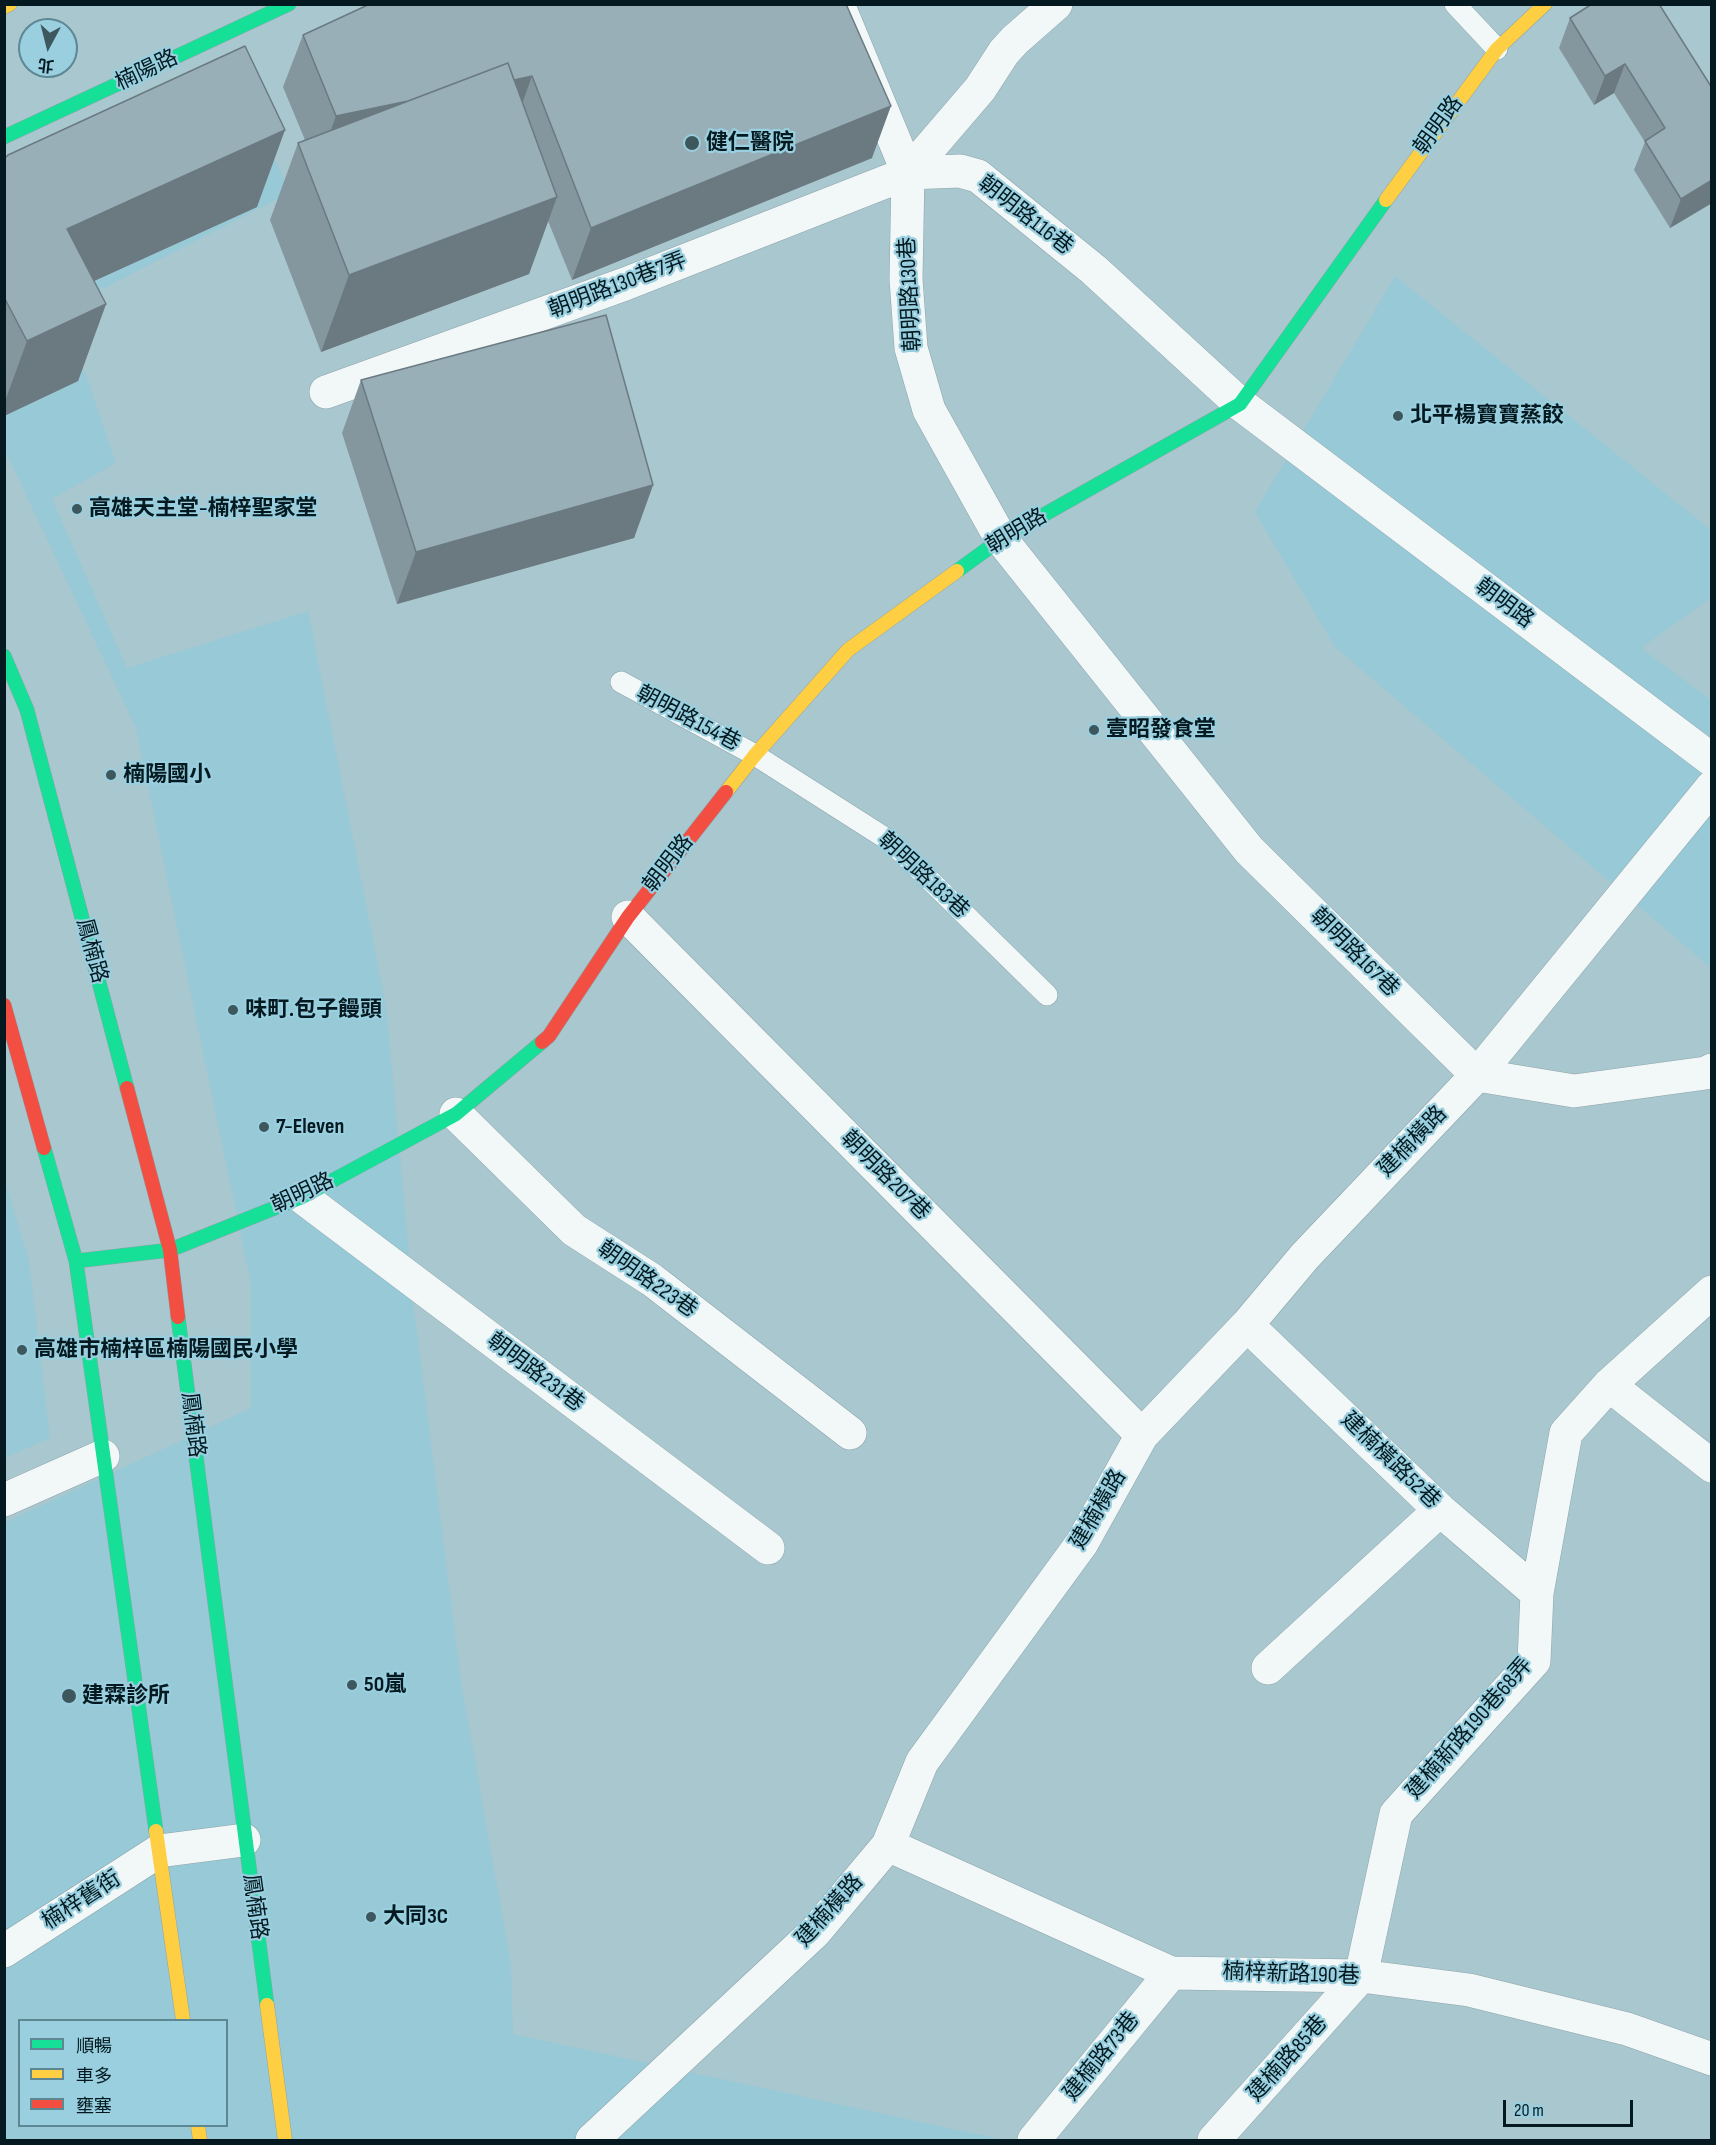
<!DOCTYPE html>
<meta charset="utf-8">
<style>
body{margin:0}
#map{position:relative;width:1716px;height:2145px;overflow:hidden;background:#a9c7cf;font-family:"Sofia Sans Condensed","Noto Sans TC",sans-serif}
canvas{display:block}
.frame{position:absolute;inset:0;border:6px solid #041a20;pointer-events:none}
.legend{position:absolute;left:18px;top:2019px;width:210px;height:108px;box-sizing:border-box;background:#99cfdf;border:2px solid #5d8793;margin:0;padding:8px 10px;list-style:none;font-size:18px;color:#041a20}
.legend li{display:flex;align-items:center;gap:12px;height:30px}
.legend b{width:30px;border:2px solid #5d8793}
.north{position:absolute;left:18px;top:18px;width:60px;height:60px;box-sizing:border-box;background:#99cfdf;border:2px solid #5d8793;border-radius:50%;rotate:187deg;font-size:16px;font-weight:700;line-height:24px;text-align:center;color:#041a20}
.north::after{content:'';display:block;margin:auto;width:21px;height:27px;background:#3e575d;clip-path:polygon(50% 0,100% 100%,50% 72%,0 100%)}
.scale{position:absolute;left:1503px;top:2100px;width:130px;height:27px;box-sizing:border-box;border:3px solid #041a20;border-top:0;padding-left:8px;font-size:18px;line-height:21px;white-space:nowrap;color:#041a20;-webkit-text-stroke:4px #99cfdf;paint-order:stroke}
</style>
<div id="map">
<canvas width="1716" height="2145"></canvas>
<div class="frame"></div>
<ul class="legend">
<li><b style="height:8px;background:#16e098"></b>順暢</li>
<li><b style="height:8px;background:#ffcf43"></b>車多</li>
<li><b style="height:8px;background:#f24e42"></b>壅塞</li>
</ul>
<div class="north">北</div>
<div class="scale">20 m</div>
</div>
<script>
const ctx = document.querySelector('canvas').getContext('2d');
ctx.lineJoin = 'round';
function fill(path, color) { ctx.fillStyle = color; ctx.fill(path, 'evenodd'); }
const toPath = rows => new Path2D(rows.map(r => 'M' + r).join(''));
function trace(path, color, width, dash) { ctx.strokeStyle = color; ctx.lineWidth = width; ctx.lineCap = dash ? 'butt' : 'round'; ctx.setLineDash(dash || []); ctx.stroke(path); }
function write(font, color, halo, rows, align = 'center') {
  ctx.font = font + ' "Sofia Sans Condensed","Noto Sans TC",sans-serif'; ctx.lineWidth = 4.5; ctx.setLineDash([]); ctx.textBaseline = 'middle'; ctx.strokeStyle = halo; ctx.fillStyle = color; for (const [text, x, y, turn = 0] of rows) {
    ctx.save(); ctx.translate(x, y); ctx.rotate((+turn || 0) * Math.PI / 180); ctx.textAlign = isNaN(turn) ? turn : align; if (halo) ctx.strokeText(text, 0, 0); ctx.fillText(text, 0, 0); ctx.restore();
  }
}
fill(toPath([
 [244,99,291,192,63,309,116,463,52,499,127,668,308,611,386,1006,414,1309,461,1681,511,1966,513,2034,1004,2140,5,2140,4,1523,251,1408,251,1284,136,728,4,448,5,200],
 [20,2020,226,2020,226,2126,20,2126],
 [1395,276,1711,530,1711,598,1641,648,1711,700,1711,968,1335,647,1255,512],
 [4,1178,29,1261,50,1438,5,1458]
]), '#98c9d6');
const lane = toPath([
 [1455,4,1497,49],
 [621,682,755,755,890,841,1047,995]
]);
const street = toPath([
 [838,4,908,173,906,279,911,348,929,410,1001,539,1249,850,1477,1075,1712,787],
 [908,173,980,89,1004,52,1015,40,1056,4],
 [326,392,625,284,908,173,960,171,978,176,1094,270,1240,404,1712,760],
 [628,917,1142,1435],
 [456,1114,574,1230,652,1280,850,1433],
 [302,1197,768,1548],
 [1247,1325,1440,1510,1537,1593],
 [1609,1385,1712,1466],
 [4,1500,103,1456],
 [1268,1668,1440,1510],
 [888,1845,1171,1973,1361,1976,1469,1990,1627,2029,1712,2059],
 [4,1951,159,1851,244,1840],
 [592,2140,815,1932,888,1845,922,1762,1082,1543,1142,1435,1247,1325,1305,1256,1477,1075,1574,1091,1706,1073,1712,1070],
 [1034,2140,1171,1973],
 [1214,2140,1361,1976,1396,1814,1534,1661,1537,1593,1566,1433,1609,1385,1712,1292]
]);
const fast = toPath([
 [4,137,289,4],
 [957,571,1001,539,1240,404,1386,200],
 [4,656,27,710,127,1088],
 [44,1148,76,1261,156,1831],
 [76,1261,170,1250,302,1197,456,1114,542,1042],
 [178,1317,267,2005]
]);
const slow = toPath([
 [4,7,10,4],
 [1386,200,1497,49,1545,4],
 [726,792,755,755,848,650,957,571],
 [156,1831,183,2020],
 [267,2005,285,2140],
 [198,2126,200,2140]
]);
const jam = toPath([
 [4,1005,44,1148],
 [542,1042,549,1036,628,917,726,792],
 [127,1088,170,1250,178,1317]
]);
trace(lane, '#8ca4aa', 22);
trace(street, '#8ca4aa', 34);
trace(fast, '#8ca4aa', 15);
trace(slow, '#8ca4aa', 15);
trace(jam, '#8ca4aa', 15);
trace(lane, '#f2f7f8', 21);
trace(street, '#f2f7f8', 33);
trace(fast, '#16e098', 14);
trace(slow, '#ffcf43', 14);
trace(jam, '#f24e42', 14);
fill(toPath([
 [370,4,872,158,572,280,548,221,529,274,321,352,270,220,298,143,305,140,283,87,303,35],
 [1570,18,1712,88,1712,203,1670,228,1634,170,1645,142,1614,93,1594,105,1559,48],
 [4,159,257,207,94,281,106,304,78,381,4,416],
 [361,380,653,485,634,538,397,604,342,433]
]), '#84969e');
fill(toPath([
 [1625,64,1614,93,1594,105,1605,76],
 [532,76,513,129,317,168,336,116],
 [891,106,872,158,572,280,591,228],
 [285,130,257,207,39,306,67,229],
 [1712,180,1712,203,1670,228,1681,199],
 [557,197,529,274,321,352,349,275],
 [106,304,78,381,4,416,4,404,27,341],
 [653,485,634,538,397,604,416,552]
]), '#6b7a81');
const building = toPath([
 [370,4,846,4,891,106,591,228,532,76,514,80,508,63,408,101,336,116,303,35,370,4],
 [1592,4,1659,4,1712,88,1712,180,1681,199,1645,141,1665,128,1625,64,1605,76,1570,18,1592,4],
 [245,46,285,130,67,229,106,304,27,341,4,297,4,159,8,155,245,46],
 [508,63,557,197,349,275,298,143,508,63],
 [606,315,653,485,416,552,361,380,606,315]
]);
fill(building, '#99afb8');
trace(building, '#6b7a81', 1.5);
for (const [x, y, r, color] of [
 [692,143,8,"#3e575d"],
 [1398,416,6,"#3e575d"],
 [77,509,6,"#3e575d"],
 [1094,730,6,"#3e575d"],
 [111,775,6,"#3e575d"],
 [233,1010,6,"#3e575d"],
 [264,1127,6,"#3e575d"],
 [22,1350,6,"#3e575d"],
 [352,1685,6,"#3e575d"],
 [69,1696,8,"#3e575d"],
 [371,1917,6,"#3e575d"]
]) { const dot = new Path2D(); dot.arc(x, y, r, 0, 2 * Math.PI); ctx.fillStyle = color; ctx.fill(dot); trace(dot, '#99cfdf', 2); }
write('22px', '#041a20', '#99cfdf', [
 ["楠陽路",147,71,-25],
 ["朝明路",1439,126,-54],
 ["朝明路116巷",1025,216,38],
 ["朝明路130巷7弄",618,286,-21],
 ["朝明路130巷",911,294,-93],
 ["朝明路",1017,532,-31],
 ["朝明路",1504,604,37],
 ["朝明路154巷",688,719,28],
 ["朝明路",669,864,-52],
 ["朝明路183巷",923,876,43],
 ["鳳楠路",91,951,75],
 ["朝明路167巷",1354,953,45],
 ["建楠橫路",1413,1142,-46],
 ["朝明路207巷",885,1176,45],
 ["朝明路",303,1194,-25],
 ["朝明路223巷",647,1280,35],
 ["朝明路231巷",535,1373,37],
 ["鳳楠路",192,1425,83],
 ["建楠橫路52巷",1390,1461,44],
 ["建楠橫路",1099,1510,-60],
 ["建楠新路190巷68弄",1470,1729,-49],
 ["楠梓舊街",82,1901,-33],
 ["鳳楠路",254,1907,82],
 ["建楠橫路",830,1911,-48],
 ["楠梓新路190巷",1291,1975,2],
 ["建楠路73巷",1102,2057,-51],
 ["建楠路85巷",1288,2059,-48]
]);
write('bold 22px', '#041a20', '#99cfdf', [
 ["健仁醫院",706,143],
 ["北平楊寶寶蒸餃",1410,416],
 ["高雄天主堂-楠梓聖家堂",89,509],
 ["壹昭發食堂",1106,730],
 ["楠陽國小",123,775],
 ["味町.包子饅頭",245,1010],
 ["7-Eleven",276,1127],
 ["高雄市楠梓區楠陽國民小學",34,1350],
 ["50嵐",364,1685],
 ["建霖診所",82,1696],
 ["大同3C",383,1917]
], 'left');
</script>
